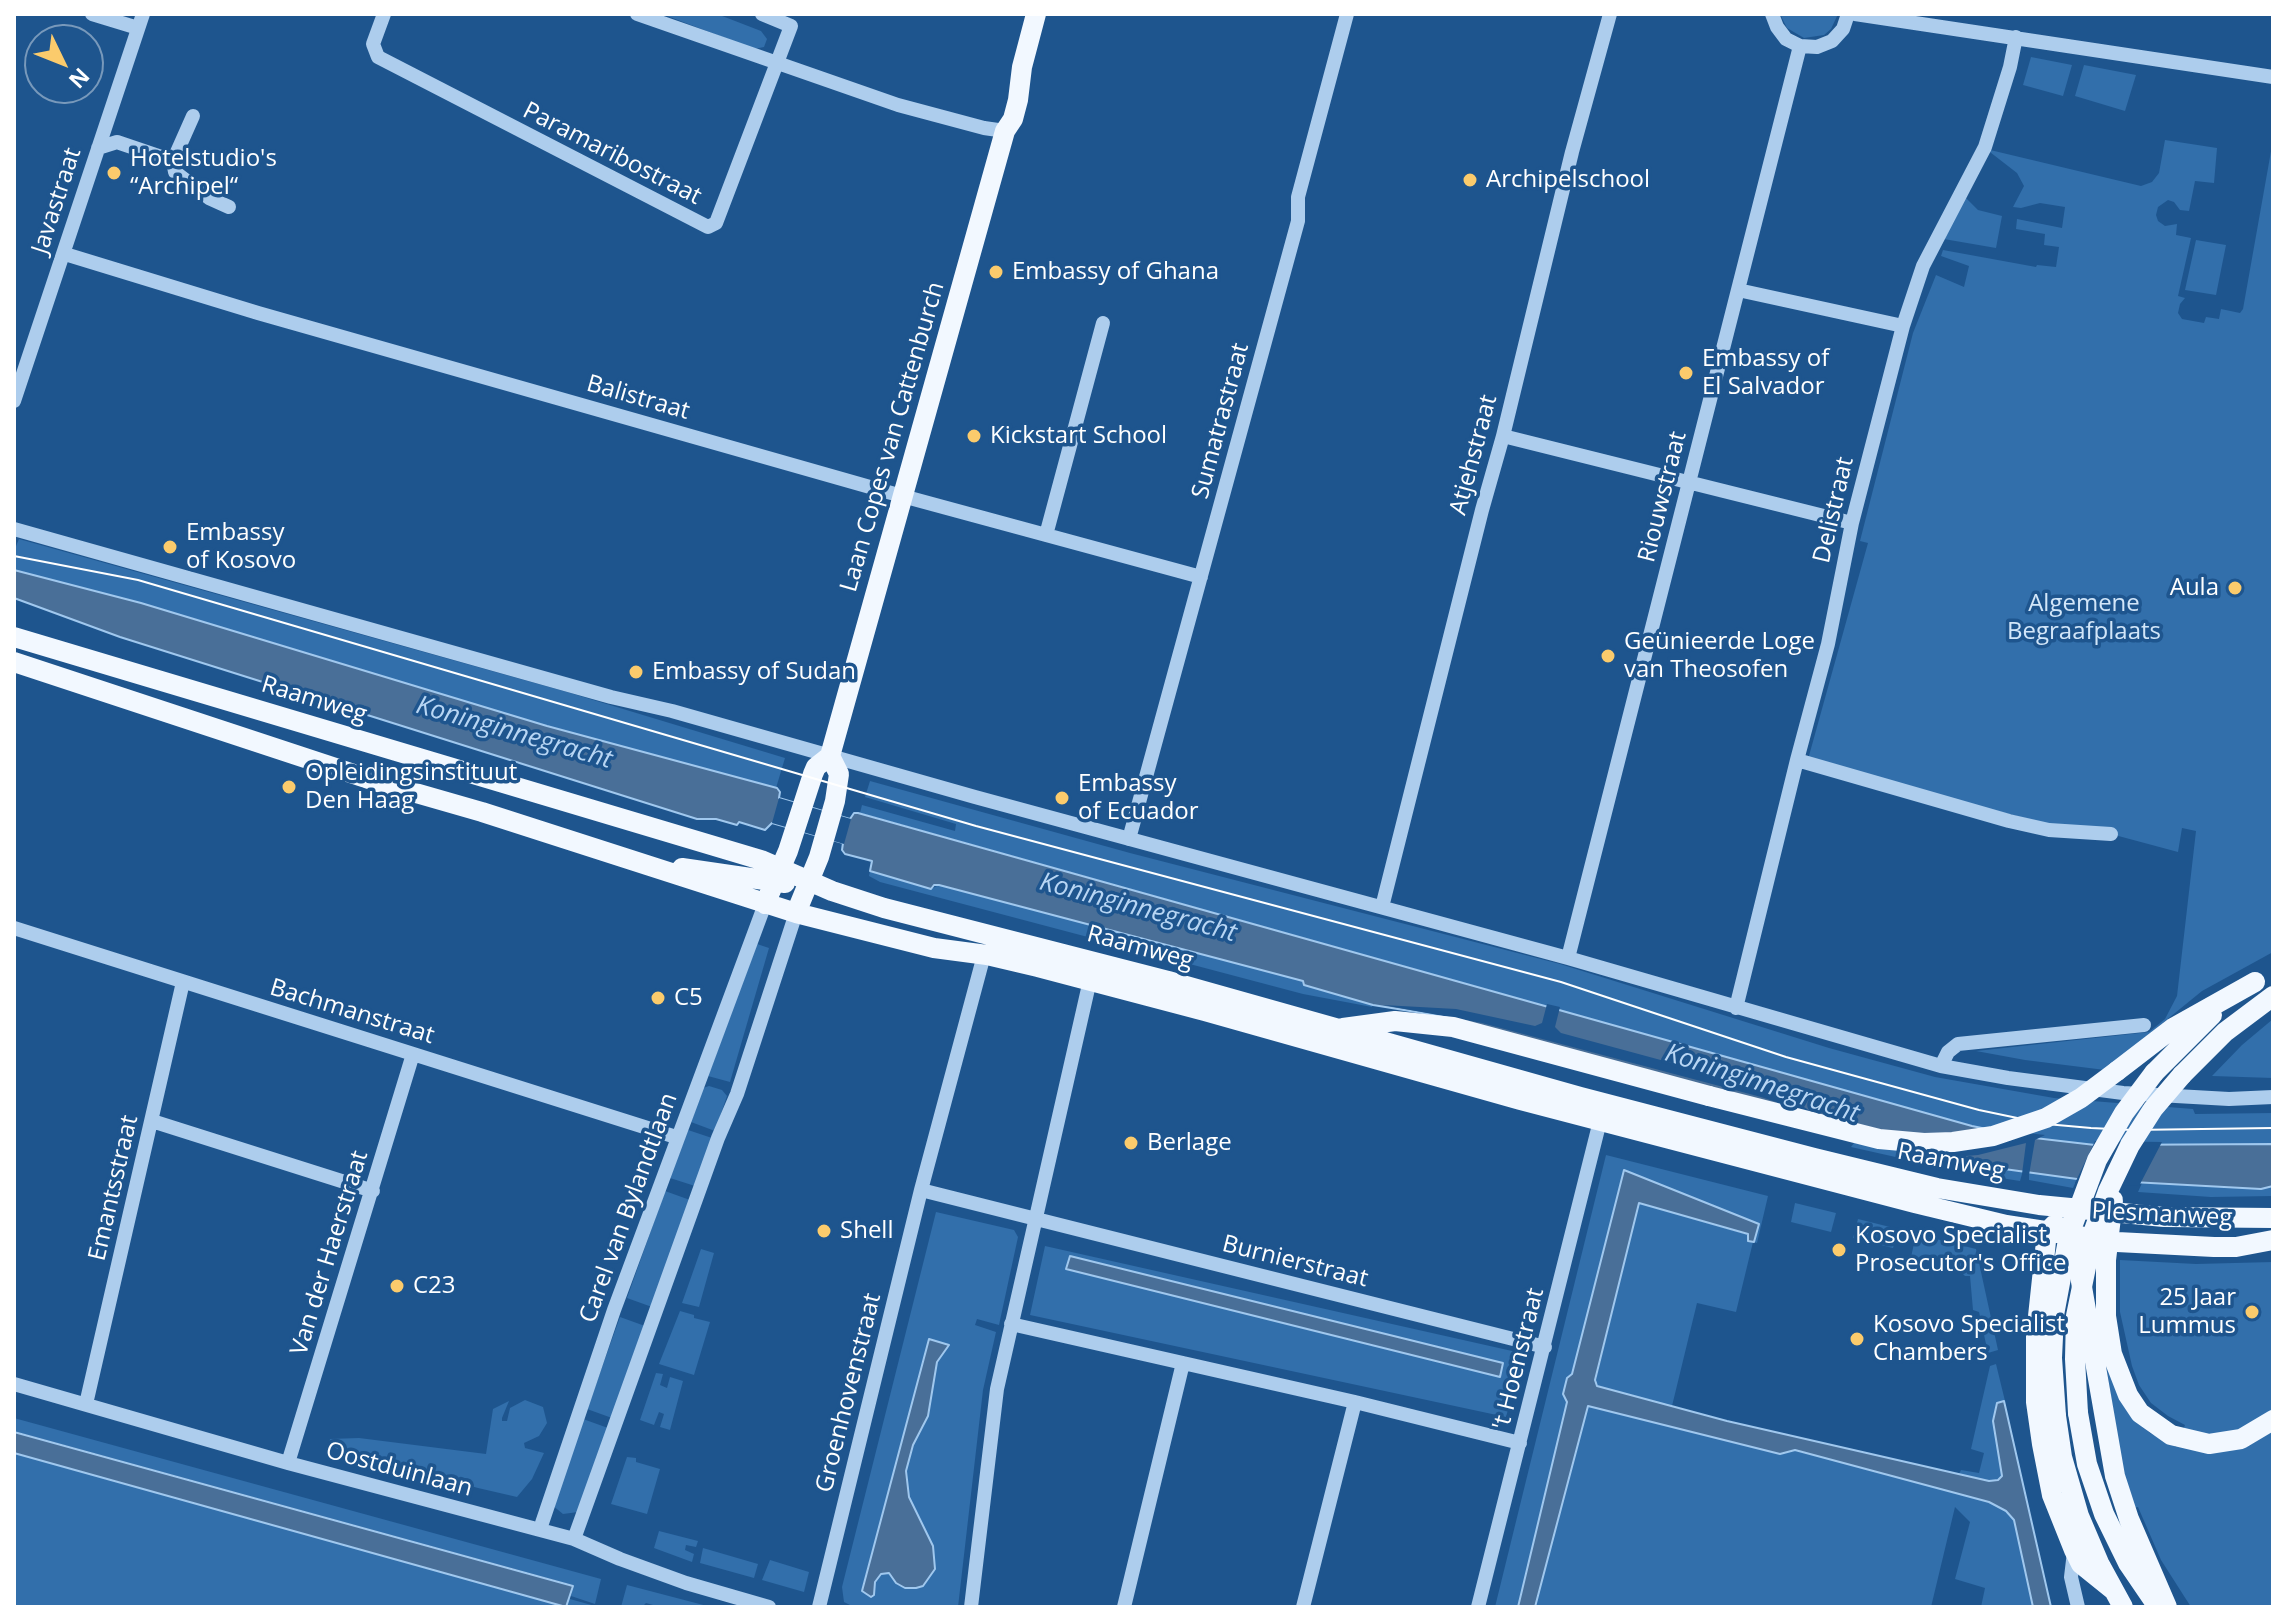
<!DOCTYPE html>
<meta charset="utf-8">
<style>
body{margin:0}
#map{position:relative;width:2287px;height:1621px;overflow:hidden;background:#1e558e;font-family:"Open Sans",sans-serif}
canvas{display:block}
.frame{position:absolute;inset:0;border:16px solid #fff;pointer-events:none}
.north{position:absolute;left:24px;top:24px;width:80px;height:80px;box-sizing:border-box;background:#1e558e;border:2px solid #7899bb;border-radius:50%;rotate:133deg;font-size:22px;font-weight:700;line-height:32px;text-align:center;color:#fff}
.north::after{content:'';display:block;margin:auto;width:28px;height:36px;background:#fbcb6c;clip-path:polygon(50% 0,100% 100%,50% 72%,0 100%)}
</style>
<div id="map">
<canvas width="2287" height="1621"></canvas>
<div class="frame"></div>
<div class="north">N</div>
</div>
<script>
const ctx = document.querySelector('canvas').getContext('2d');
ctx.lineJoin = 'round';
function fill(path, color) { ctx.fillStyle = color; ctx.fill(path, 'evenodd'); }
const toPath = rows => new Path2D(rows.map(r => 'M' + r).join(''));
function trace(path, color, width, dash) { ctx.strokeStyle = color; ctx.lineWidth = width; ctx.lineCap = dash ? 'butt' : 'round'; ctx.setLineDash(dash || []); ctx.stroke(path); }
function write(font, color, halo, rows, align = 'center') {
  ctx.font = font + ' "Open Sans",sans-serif'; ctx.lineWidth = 7; ctx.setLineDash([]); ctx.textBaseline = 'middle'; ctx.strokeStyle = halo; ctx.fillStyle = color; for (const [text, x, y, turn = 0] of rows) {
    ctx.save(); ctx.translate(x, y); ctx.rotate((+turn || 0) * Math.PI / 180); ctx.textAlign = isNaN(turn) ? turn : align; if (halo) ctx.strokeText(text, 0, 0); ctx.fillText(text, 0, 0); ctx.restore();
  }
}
fill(toPath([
 [662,14,717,14,761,31,767,39,764,47,754,49],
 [1780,14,1810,16,1838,14,1831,29,1824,35,1804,38,1787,28],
 [2031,57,2072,65,2063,96,2023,85],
 [2084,65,2136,75,2125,111,2075,96],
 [2165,140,2217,148,2214,183,2195,181,2189,211,2180,210,2174,202,2168,200,2158,207,2156,215,2158,221,2165,226,2177,224,2176,235,2191,238,2178,296,2185,298,2180,304,2178,313,2182,319,2204,323,2206,317,2219,319,2221,309,2240,313,2243,309,2273,140,2273,952,2202,991,2105,1070,2025,1060,1976,1051,2149,1032,2165,1019,2177,996,2196,831,2182,828,2178,852,2111,834,2084,833,1807,763,1868,543,1860,541,1913,333,1936,275,1964,287,1969,266,1941,256,1943,250,2036,267,2037,265,2056,267,2059,247,2044,245,2045,234,2016,229,2017,219,2062,228,2065,207,2040,203,2021,208,2013,207,2024,186,2017,173,1986,149,2141,186,2152,182,2159,173],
 [1965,197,1978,210,2002,216,1996,248,1938,238],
 [2196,240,2226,245,2216,295,2185,290],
 [19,539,567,692,785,758,776,788,547,726,141,603,14,570,14,551],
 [870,781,1130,853,1560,964,1829,1048,1935,1077,2054,1098,2193,1109,2195,1114,2273,1113,2273,1144,2095,1145,2026,1137,1972,1126,860,813,862,805,955,831,956,824,865,797],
 [870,871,931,889,939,885,1138,936,1303,981,1304,985,1373,1003,1372,1007,1303,994,880,882,869,876],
 [757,944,769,948,730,1082,708,1076],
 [2273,1019,2273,1078,2212,1076,2242,1045],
 [709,1086,722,1090,727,1096,715,1131,691,1122,703,1088],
 [688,1130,712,1138,695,1186,670,1178],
 [1857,1139,1997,1168,2077,1179,2073,1188,2029,1180,2029,1175,2026,1173,2022,1174,2020,1181,1962,1172,1851,1147],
 [1606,1155,1768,1196,1757,1243,1754,1242,1759,1224,1624,1171,1572,1374,1567,1378,1563,1394,1567,1402,1518,1607,1495,1607],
 [2142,1183,2261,1189,2273,1186,2273,1196,2211,1197,2138,1192],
 [665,1191,690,1200,652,1307,627,1298],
 [1639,1203,1749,1235,1748,1241,1753,1242,1736,1312,1697,1303,1672,1406,1601,1388,1595,1383],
 [1795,1203,1836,1213,1831,1232,1791,1222],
 [936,1212,1014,1230,1018,1237,999,1325,977,1319,975,1325,996,1332,983,1390,958,1607,854,1607,844,1602,842,1587],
 [929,1340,949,1345,937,1362,928,1416,913,1445,906,1471,909,1497,894,1577,889,1573,881,1574,875,1582,874,1595,867,1595,862,1590,866,1574],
 [1858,1219,1898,1229,1893,1248,1853,1238],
 [1916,1234,1976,1249,1998,1350,1988,1353,1979,1312,1973,1310,1970,1276,1965,1276,1953,1264,1942,1259,1925,1257,1910,1262],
 [1045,1246,1521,1353,1517,1377,1506,1417,1030,1315],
 [1070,1256,1502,1363,1500,1376,1067,1269],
 [701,1249,714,1253,699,1307,682,1303],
 [2120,1260,2196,1264,2273,1262,2273,1607,2191,1607,2161,1560,2138,1507,2133,1508,2124,1479,2106,1364,2132,1417,2150,1433,2176,1447,2185,1425,2168,1416,2151,1403,2139,1385,2132,1366,2120,1312],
 [680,1311,694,1315,694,1318,710,1322,694,1375,659,1364],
 [620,1317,645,1326,612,1418,587,1409],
 [1996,1364,2005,1401,1997,1404,2003,1474,2000,1479,1989,1481,1959,1474,1961,1470,1979,1473,1984,1453,1971,1449,1990,1366],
 [656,1373,663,1374,660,1385,667,1388,670,1377,683,1381,670,1430,660,1427,664,1414,659,1412,654,1425,640,1420],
 [525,1400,543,1407,547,1423,539,1436,524,1443,525,1448,544,1453,532,1479,517,1497,478,1488,340,1450,329,1445,330,1439,359,1438,486,1454,493,1409,509,1401,502,1418,502,1421,507,1421,510,1408],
 [1587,1406,1779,1454,1795,1450,1989,1502,2006,1511,2014,1520,2033,1607,1981,1607,1985,1588,1955,1579,1970,1522,1955,1507,1931,1607,1535,1607],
 [14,1418,601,1579,595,1604,571,1596,573,1585,14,1431],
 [583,1419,608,1428,578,1512,563,1514,552,1505],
 [14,1444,595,1606,595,1607,14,1607],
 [627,1457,636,1458,636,1462,660,1469,647,1514,611,1504],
 [659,1531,698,1541,696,1547,686,1545,685,1550,694,1554,692,1562,654,1548],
 [703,1548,758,1564,754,1578,700,1563],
 [770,1560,809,1572,804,1592,762,1580],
 [627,1585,711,1607,660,1607,646,1603,642,1607,621,1607]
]), '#326fab');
const water = toPath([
 [14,570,141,603,547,726,777,788,780,792,779,798,843,817,850,819,854,813,858,813,1972,1126,2026,1137,2095,1145,2273,1144,2273,1186,2261,1189,2077,1179,1997,1168,1919,1153,1447,1017,1373,1005,1304,985,1303,981,939,885,934,885,931,889,870,871,872,861,845,854,842,850,843,843,772,823,765,830,739,822,737,825,716,819,697,819,120,637,14,598,14,570],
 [1624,1170,1759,1224,1754,1242,1748,1241,1748,1234,1639,1203,1595,1380,1597,1386,1727,1421,1989,1481,1998,1480,2002,1476,1993,1421,1997,1403,2004,1401,2051,1607,2033,1607,2014,1520,2006,1511,1989,1502,1795,1450,1780,1454,1588,1406,1535,1607,1518,1607,1567,1402,1563,1394,1567,1378,1572,1374,1624,1170],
 [1070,1256,1503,1363,1500,1377,1066,1269,1070,1256],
 [929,1339,949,1345,937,1362,928,1416,913,1445,906,1471,909,1497,933,1546,935,1569,923,1586,916,1588,905,1588,896,1583,889,1573,881,1574,875,1582,874,1595,871,1597,862,1591,929,1339],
 [14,1432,573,1586,566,1607,14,1453,14,1432]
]);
fill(water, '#496f98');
trace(water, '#a0c8ee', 2);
fill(toPath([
 [779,798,851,819,844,844,772,823],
 [1547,1004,1560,1007,1555,1027,1561,1033,1764,1088,1789,1097,1813,1113,1886,1131,1913,1134,2027,1133,2045,1135,2035,1140,2029,1175,2022,1174,2026,1143,1978,1155,1929,1159,1823,1130,1776,1102,1761,1097,1482,1023,1383,1005,1456,1009,1535,1026,1542,1023],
 [2095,1141,2162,1142,2139,1186,2075,1183]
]), '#1e558e');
trace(toPath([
 [92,14,138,28],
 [384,14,373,44,378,57,708,227,716,223,791,26,762,14],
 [637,14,898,105,984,128,1005,131],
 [1772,14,1777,27,1786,39,1800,46,1817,47,1832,41,1843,29,1848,14],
 [1855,14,2273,77],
 [98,148,117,142,173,161,175,172,209,198,229,207],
 [173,161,193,116],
 [65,254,258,313,884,491,1201,577],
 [1738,290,1903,326],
 [14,401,143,14],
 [1503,436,1852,523],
 [14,529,611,697,672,711,975,797,1568,958,1941,1066,2008,1078,2123,1093,2229,1099,2273,1097],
 [1046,535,1103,323],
 [1797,760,2009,821,2049,830,2111,834],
 [1129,839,1298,221,1298,197,1347,14],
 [1382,907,1482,510,1503,436,1572,152,1610,14],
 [14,928,676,1137],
 [1568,958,1800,46],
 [1736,1008,1797,760,1828,644,1852,523,1903,326,1923,266,1985,147,2010,67,2016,37],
 [1941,1066,1948,1052,1958,1044,2144,1025],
 [152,1121,373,1191],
 [921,1190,1545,1347],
 [1011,1324,1355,1402,1520,1443],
 [14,1384,288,1463,574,1539,620,1559,686,1583,769,1607],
 [86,1404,183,982],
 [288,1463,413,1054],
 [540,1529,614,1310,765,904],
 [574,1539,718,1138,737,1094,796,913],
 [2074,1552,2071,1577,2078,1607],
 [819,1607,921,1190,984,955],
 [971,1607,997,1389,1090,980],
 [1124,1607,1183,1363],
 [1303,1607,1355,1402],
 [1478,1607,1600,1121]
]), '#adcded', 14);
trace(toPath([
 [14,637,761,860,832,891,884,908,1168,981,1580,1097,1814,1158,1937,1188,2039,1205,2164,1217,2273,1218],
 [14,662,381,783,482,812,796,913,934,948,987,955,1038,967,1205,1011,1520,1100,1915,1203,2006,1225,2117,1242,2214,1247,2236,1247,2273,1240],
 [682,868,785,883],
 [765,904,788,851,813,774,816,767,830,756,1005,131,1013,119,1018,100,1022,67,1036,14],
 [796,913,819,857,835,801,839,774,830,756],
 [1343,1028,1395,1021,1453,1027,1709,1096],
 [2117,1071,2173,1028,2255,982],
 [2154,1073,2212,1015],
 [2182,1075,2225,1032,2273,996],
 [2055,1224,2047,1232,2036,1335,2036,1402,2042,1444,2052,1495,2074,1550,2081,1564,2112,1589],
 [2071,1224,2115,1476,2129,1519,2167,1607],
 [2106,1260,2106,1316,2112,1354,2128,1395,2140,1413,2171,1435,2209,1444,2241,1439,2273,1420],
 [2078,1413,2087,1464,2104,1514,2128,1563,2158,1607],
 [2056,1416,2062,1457,2079,1516,2099,1563,2123,1607]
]), '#f2f8ff', 20);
trace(toPath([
 [14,556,138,580,976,826,1561,982,1786,1057,1979,1110,2046,1124,2091,1128,2132,1130,2273,1128]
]), '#fff', 2);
trace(toPath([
 [1709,1096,1879,1139,1924,1143,1953,1142,1993,1136,2046,1118,2081,1098,2117,1071],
 [2106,1260,2113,1200],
 [2078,1413,2075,1359,2076,1316,2093,1233,2108,1191,2130,1145,2153,1109,2182,1075],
 [2056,1416,2052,1358,2054,1315,2069,1235,2097,1160,2124,1113,2154,1073]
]), '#f2f8ff', 20);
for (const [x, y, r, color] of [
 [114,173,8,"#fbcb6c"],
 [1470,180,8,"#fbcb6c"],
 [996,272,8,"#fbcb6c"],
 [1686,373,8,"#fbcb6c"],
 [974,436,8,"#fbcb6c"],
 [170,547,8,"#fbcb6c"],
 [2235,588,8,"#fbcb6c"],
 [1608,656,8,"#fbcb6c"],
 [636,672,8,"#fbcb6c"],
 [289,787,8,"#fbcb6c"],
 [1062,798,8,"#fbcb6c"],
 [658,998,8,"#fbcb6c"],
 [1131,1143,8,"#fbcb6c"],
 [824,1231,8,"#fbcb6c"],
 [1839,1250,8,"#fbcb6c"],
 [397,1286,8,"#fbcb6c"],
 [2252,1312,8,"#fbcb6c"],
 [1857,1339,8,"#fbcb6c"]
]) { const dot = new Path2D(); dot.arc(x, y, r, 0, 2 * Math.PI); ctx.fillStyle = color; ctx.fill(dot); trace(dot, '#1e558e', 3); }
write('24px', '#fff', '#1e558e', [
 ["Paramaribostraat",612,154,27],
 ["Javastraat",57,201,-72],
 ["Balistraat",638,398,16],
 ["Sumatrastraat",1221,421,-75],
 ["Laan Copes van Cattenburch",893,437,-74],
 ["Atjehstraat",1474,455,-75],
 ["Riouwstraat",1663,497,-76],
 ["Delistraat",1834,510,-77],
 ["Raamweg",314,700,17],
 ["Raamweg",1140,948,15],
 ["Bachmanstraat",352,1012,17],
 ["Raamweg",1951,1162,11],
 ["Emantsstraat",114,1188,-77],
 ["Carel van Bylandtlaan",629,1208,-70],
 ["Plesmanweg",2162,1215,3],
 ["Van der Haerstraat",330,1253,-73],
 ["Burnierstraat",1295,1262,14],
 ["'t Hoenstraat",1519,1359,-76],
 ["Groenhovenstraat",849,1393,-76],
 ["Oostduinlaan",399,1470,15]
]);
write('24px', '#fff', '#1e558e', [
 ["Hotelstudio's",130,159],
 ["“Archipel“",130,187],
 ["Archipelschool",1486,180],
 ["Embassy of Ghana",1012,272],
 ["Embassy of",1702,359],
 ["El Salvador",1702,387],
 ["Kickstart School",990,436],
 ["Embassy",186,533],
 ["of Kosovo",186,561],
 ["Aula",2219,588,"right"],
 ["Geünieerde Loge",1624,642],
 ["van Theosofen",1624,670],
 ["Embassy of Sudan",652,672],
 ["Opleidingsinstituut",305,773],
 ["Den Haag",305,801],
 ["Embassy",1078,784],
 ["of Ecuador",1078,812],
 ["C5",674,998],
 ["Berlage",1147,1143],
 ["Shell",840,1231],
 ["Kosovo Specialist",1855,1236],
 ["Prosecutor's Office",1855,1264],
 ["C23",413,1286],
 ["25 Jaar",2236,1298,"right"],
 ["Lummus",2236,1326,"right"],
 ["Kosovo Specialist",1873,1325],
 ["Chambers",1873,1353]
], 'left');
write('24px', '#d2e6f9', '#1e558e', [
 ["Algemene",2084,604],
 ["Begraafplaats",2084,632]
]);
write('italic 26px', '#b8d6f4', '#1e558e', [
 ["Koninginnegracht",514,733,16],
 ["Koninginnegracht",1138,908,15],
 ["Koninginnegracht",1762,1084,18]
]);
</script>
